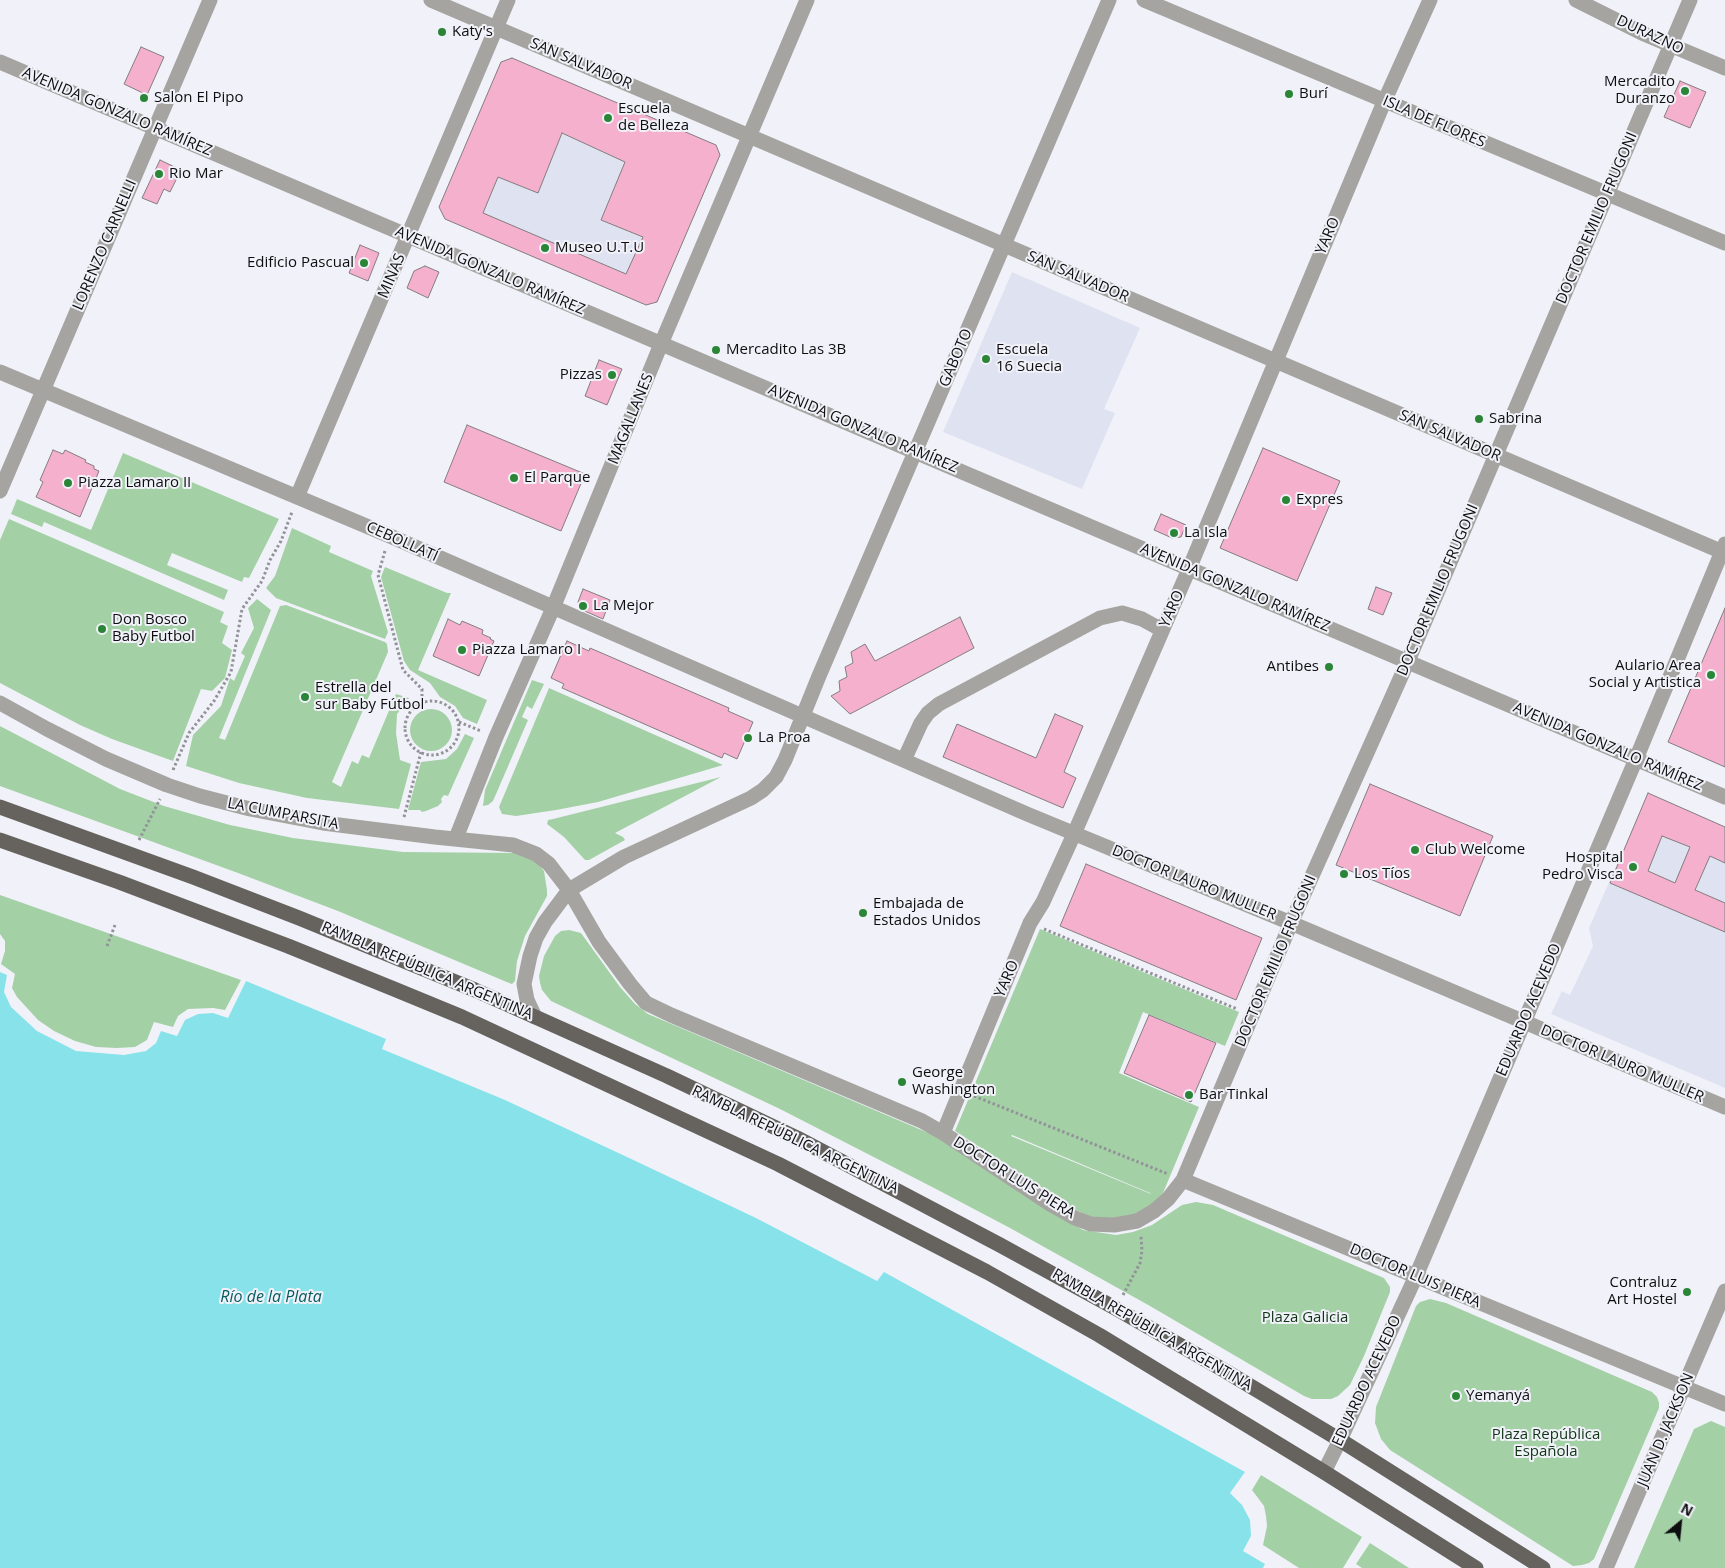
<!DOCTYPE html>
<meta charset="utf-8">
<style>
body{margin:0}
#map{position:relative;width:1725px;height:1568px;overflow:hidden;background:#f1f2f9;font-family:"Open Sans",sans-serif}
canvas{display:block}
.north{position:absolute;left:1655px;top:1498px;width:50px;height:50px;-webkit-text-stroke:4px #f1f2f9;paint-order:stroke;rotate:28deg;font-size:14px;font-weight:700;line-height:20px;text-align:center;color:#0e0e10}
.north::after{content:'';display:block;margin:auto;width:18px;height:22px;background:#0e0e10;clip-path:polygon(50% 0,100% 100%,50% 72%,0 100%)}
</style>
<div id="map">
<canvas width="1725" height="1568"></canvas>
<div class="north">N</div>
</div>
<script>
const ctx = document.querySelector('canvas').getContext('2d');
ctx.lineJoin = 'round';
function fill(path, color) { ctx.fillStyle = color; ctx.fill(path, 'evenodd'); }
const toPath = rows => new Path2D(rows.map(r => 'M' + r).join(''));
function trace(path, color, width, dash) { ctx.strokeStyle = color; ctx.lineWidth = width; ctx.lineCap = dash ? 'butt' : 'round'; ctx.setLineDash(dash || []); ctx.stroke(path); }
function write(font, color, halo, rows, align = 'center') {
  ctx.font = font + ' "Open Sans",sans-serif'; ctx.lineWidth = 4; ctx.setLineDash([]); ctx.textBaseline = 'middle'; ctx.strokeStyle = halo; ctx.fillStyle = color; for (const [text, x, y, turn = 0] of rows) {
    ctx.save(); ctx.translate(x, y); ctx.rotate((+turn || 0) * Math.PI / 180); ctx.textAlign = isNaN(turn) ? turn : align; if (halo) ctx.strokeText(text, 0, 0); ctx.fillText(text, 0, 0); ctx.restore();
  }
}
fill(toPath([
 [512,58,716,145,720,155,657,302,646,305,445,219,439,207,501,62],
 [1012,272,1140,328,1104,409,1115,413,1082,489,943,432],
 [1648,793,1725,827,1725,1088,1551,1014,1562,991,1570,995,1593,946,1589,928]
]), '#dfe2f0');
fill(toPath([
 [123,453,279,519,249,578,244,577,242,582,172,553,167,565,228,590,224,600,44,522,42,527,11,514,17,499,91,530],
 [9,519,224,612,220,622,228,626,222,643,232,650,225,678,212,691,201,689,173,761,112,739,80,725,0,683,0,540],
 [292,528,331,546,329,552,373,571,371,576,388,632,385,639,276,598,266,588,275,576],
 [385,567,447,593,451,593,418,670,487,700,477,724,463,718,455,706,440,697,430,683,410,670,404,661,381,577],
 [257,599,271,610,219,738,225,740,280,606,286,605,385,642,387,644,388,652,332,782,341,787,352,761,358,764,362,755,369,758,396,694,409,698,397,714,396,733,400,760,411,764,399,809,307,798,239,783,186,766,193,735,221,706,230,678,234,681,245,656,241,653,254,628,248,608],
 [532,680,544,684,532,709,527,706,522,717,528,720,493,801,488,805,483,806,485,790],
 [549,688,723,765,598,802,556,810,516,816,502,814,499,807],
 '410 730a21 21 0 1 1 42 0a21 21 0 1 1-42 0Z',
 [0,726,120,789,164,806,230,825,293,838,403,852,517,853,527,856,539,865,544,871,547,890,547,896,525,936,517,961,515,981,512,984,509,983,338,911,238,873,0,786],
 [465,734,474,738,448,796,444,795,441,799,442,802,438,806,426,811,422,812,420,810,408,810,421,762,446,759,457,749],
 [721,777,615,833,623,837,625,840,589,860,585,860,564,837,547,824,548,820,553,819],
 [0,895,241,980,225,1010,213,1008,188,1009,178,1016,173,1027,154,1022,147,1040,135,1047,117,1048,96,1047,75,1041,54,1031,38,1020,17,997,12,988,15,974,1,964,5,951,5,941,0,934],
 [1040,929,1239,1012,1225,1046,1143,1012,1119,1073,1199,1107,1163,1193,1154,1204,1131,1217,1097,1219,1078,1211,955,1131],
 [1012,1135,1150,1193,1151,1194,1011,1136],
 [569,930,581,933,620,987,635,1004,648,1014,931,1134,1083,1230,1116,1235,1133,1232,1152,1225,1182,1205,1196,1202,1213,1205,1384,1278,1390,1287,1390,1292,1364,1356,1350,1385,1338,1396,1331,1399,1312,1399,1304,1396,1150,1306,1010,1228,936,1189,780,1109,551,1001,542,990,540,983,539,976,544,956,555,936,561,931],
 [1430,1299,1446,1303,1652,1392,1657,1397,1659,1403,1659,1408,1594,1559,1589,1563,1582,1565,1573,1566,1390,1450,1381,1439,1375,1423,1376,1407,1416,1306,1420,1302],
 [1711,1421,1725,1427,1725,1568,1634,1568,1694,1429],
 [1261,1475,1362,1537,1343,1568,1299,1568,1263,1545,1267,1526,1266,1516,1264,1506,1252,1490],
 [1370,1543,1409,1568,1362,1568,1356,1564]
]), '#a4d0a6');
fill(toPath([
 [0,972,7,975,4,992,11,1007,37,1031,76,1051,124,1055,146,1051,156,1043,161,1031,177,1036,185,1020,198,1014,213,1013,228,1018,246,981,386,1039,382,1049,505,1100,627,1157,756,1218,877,1281,884,1272,1245,1472,1230,1493,1242,1505,1250,1520,1251,1536,1243,1551,1265,1564,1263,1568,0,1568]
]), '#87e3e9');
const building = toPath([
 [141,47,164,57,147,95,124,84,141,47],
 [512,58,716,145,720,155,657,302,646,305,445,219,439,207,501,62,512,58],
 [562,133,625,162,601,220,643,237,626,274,483,213,498,177,538,193,562,133],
 [1680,81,1706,92,1690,128,1664,117,1680,81],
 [160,160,181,170,170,192,164,189,157,204,142,198,160,160],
 [360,245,379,253,368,281,349,273,360,245],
 [425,266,439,272,428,298,407,288,414,271,425,266],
 [599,360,622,369,607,405,585,396,599,360],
 [467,425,585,474,561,531,444,482,467,425],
 [1263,448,1340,481,1297,581,1220,548,1263,448],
 [53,450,63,454,65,450,86,460,85,462,94,466,94,469,99,471,80,517,36,497,43,482,40,480,53,450],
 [1161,514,1186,525,1181,537,1172,538,1154,530,1161,514],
 [1376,587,1392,593,1383,615,1368,609,1376,587],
 [583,589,610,600,603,619,580,609,578,602,583,589],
 [1725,608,1725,767,1668,742,1725,608],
 [960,617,974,648,850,714,831,696,840,691,839,681,847,677,845,667,853,663,851,652,865,644,875,661,960,617],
 [448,619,460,625,462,621,483,630,482,634,491,638,490,639,494,641,479,676,433,656,448,619],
 [567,641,589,651,590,648,729,708,728,711,753,722,737,759,724,753,722,758,562,688,564,684,551,678,567,641],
 [1055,714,1083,726,1064,772,1076,778,1063,808,943,757,957,724,1036,758,1055,714],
 [1370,784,1493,836,1460,916,1336,865,1370,784],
 [1648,793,1725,827,1725,863,1710,856,1695,890,1725,903,1725,932,1610,883,1648,793],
 [1662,836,1690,847,1675,883,1648,871,1662,836],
 [1086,864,1262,938,1236,1000,1060,926,1086,864],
 [1149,1015,1216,1043,1191,1102,1124,1073,1149,1015]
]);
fill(building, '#f5b0ce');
trace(building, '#837d7f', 1);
trace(toPath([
 [385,551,378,575,403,670,422,689,422,703],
 '405 728a27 27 0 1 1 54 0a27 27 0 1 1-54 0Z',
 [459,722,481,731],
 [173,770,189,733,214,701,231,672,242,609,262,581,270,560,281,541,292,512],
 [404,817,421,752],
 [139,840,160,799],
 [1044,929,1237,1009],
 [107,946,115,925],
 [974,1096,1168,1174],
 [1123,1295,1140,1263,1142,1251,1141,1236]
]), '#929398', 3, [2.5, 2.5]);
trace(toPath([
 [431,0,1725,553],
 [1144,0,1725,243],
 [1576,0,1642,33,1725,68],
 [0,62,1725,797],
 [0,372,390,536,1027,814,1291,923,1725,1107],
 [0,491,210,0],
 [297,497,508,0],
 [0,703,47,729,106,759,167,785,200,796,250,809,323,823,435,837,513,845,536,854,549,864,569,890,599,942,630,984,646,1003,671,1015,922,1121,943,1133,1050,1204,1075,1218,1091,1224,1114,1225,1137,1221,1154,1211,1168,1199,1183,1180,1291,923,1408,661,1690,0],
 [904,760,921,723,928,713,939,704,1100,618,1122,613,1142,619,1162,630],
 [456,838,496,737,553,608,661,344,807,0],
 [535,1017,527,1000,524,984,530,956,536,938,545,922,569,890,624,857,751,798,763,790,776,777,785,760,819,676,1109,0],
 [943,1133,1030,923,1043,902,1074,834,1189,569,1384,102,1430,0],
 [1183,1180,1725,1404],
 [1324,1472,1340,1440,1416,1276,1636,759,1725,544],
 [1606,1568,1725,1291]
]), '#a5a4a1', 15);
trace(toPath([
 [0,807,193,877,299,918,475,990,667,1076,797,1138,1000,1245,1115,1308,1227,1372,1340,1440,1543,1568],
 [0,840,119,882,288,946,394,989,462,1017,778,1164,987,1272,1099,1335,1324,1472,1476,1568]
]), '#66635f', 15);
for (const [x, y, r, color] of [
 [442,32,5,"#2a8536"],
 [1685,91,5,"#2a8536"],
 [1289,94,5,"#2a8536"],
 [144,98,5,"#2a8536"],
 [608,118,5,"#2a8536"],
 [159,174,5,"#2a8536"],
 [545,248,5,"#2a8536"],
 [364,263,5,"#2a8536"],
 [716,350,5,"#2a8536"],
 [986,359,5,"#2a8536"],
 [612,375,5,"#2a8536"],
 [1479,419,5,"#2a8536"],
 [514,478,5,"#2a8536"],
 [68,483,5,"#2a8536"],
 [1286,500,5,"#2a8536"],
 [1174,533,5,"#2a8536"],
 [583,606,5,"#2a8536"],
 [102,629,5,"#2a8536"],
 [462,650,5,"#2a8536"],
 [1329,667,5,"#2a8536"],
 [1711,675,5,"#2a8536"],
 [305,697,5,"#2a8536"],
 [748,738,5,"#2a8536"],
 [1415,850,5,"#2a8536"],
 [1633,867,5,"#2a8536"],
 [1344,874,5,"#2a8536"],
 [863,913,5,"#2a8536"],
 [902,1082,5,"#2a8536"],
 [1189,1095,5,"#2a8536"],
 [1687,1292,5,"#2a8536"],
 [1456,1396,5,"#2a8536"]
]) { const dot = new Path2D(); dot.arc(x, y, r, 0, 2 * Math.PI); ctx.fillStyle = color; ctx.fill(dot); trace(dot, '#f1f2f9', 2); }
write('15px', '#0e0e10', '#f1f2f9', [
 ["Katy's",452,32],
 ["Mercadito",1675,82,"right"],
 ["Duranzo",1675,99,"right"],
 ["Burí",1299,94],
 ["Salon El Pipo",154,98],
 ["Escuela",618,109],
 ["de Belleza",618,126],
 ["Rio Mar",169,174],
 ["Museo U.T.U",555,248],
 ["Edificio Pascual",354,263,"right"],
 ["Mercadito Las 3B",726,350],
 ["Escuela",996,350],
 ["16 Suecia",996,367],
 ["Pizzas",602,375,"right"],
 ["Sabrina",1489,419],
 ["El Parque",524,478],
 ["Piazza Lamaro II",78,483],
 ["Expres",1296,500],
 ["La Isla",1184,533],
 ["La Mejor",593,606],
 ["Don Bosco",112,620],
 ["Baby Futbol",112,637],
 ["Piazza Lamaro I",472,650],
 ["Aulario Area",1701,666,"right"],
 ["Social y Artistica",1701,683,"right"],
 ["Antibes",1319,667,"right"],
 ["Estrella del",315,688],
 ["sur Baby Fútbol",315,705],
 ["La Proa",758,738],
 ["Club Welcome",1425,850],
 ["Hospital",1623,858,"right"],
 ["Pedro Visca",1623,875,"right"],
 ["Los Tíos",1354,874],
 ["Embajada de",873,904],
 ["Estados Unidos",873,921],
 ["George",912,1073],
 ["Washington",912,1090],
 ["Bar Tinkal",1199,1095],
 ["Contraluz",1677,1283,"right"],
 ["Art Hostel",1677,1300,"right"],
 ["Yemanyá",1466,1396]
], 'left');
write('15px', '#0e0e10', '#f1f2f9', [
 ["DURAZNO",1650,35,25],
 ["SAN SALVADOR",581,64,23],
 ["AVENIDA GONZALO RAMÍREZ",117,112,23],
 ["ISLA DE FLORES",1434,122,23],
 ["DOCTOR EMILIO FRUGONI",1597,218,-67],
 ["YARO",1328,236,-67],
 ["LORENZO CARNELLI",105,245,-67],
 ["AVENIDA GONZALO RAMÍREZ",490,271,23],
 ["MINAS",392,276,-67],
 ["SAN SALVADOR",1078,277,23],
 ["GABOTO",956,358,-67],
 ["MAGALLANES",631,419,-68],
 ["AVENIDA GONZALO RAMÍREZ",863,429,23],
 ["SAN SALVADOR",1450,436,23],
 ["CEBOLLATÍ",402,542,24],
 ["AVENIDA GONZALO RAMÍREZ",1235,588,23],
 ["DOCTOR EMILIO FRUGONI",1438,590,-67],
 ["YARO",1172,609,-66],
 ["AVENIDA GONZALO RAMÍREZ",1608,747,23],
 ["LA CUMPARSITA",283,814,11],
 ["DOCTOR LAURO MULLER",1194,883,22],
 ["DOCTOR EMILIO FRUGONI",1276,961,-67],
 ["RAMBLA REPÚBLICA ARGENTINA",427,971,23],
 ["YARO",1007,979,-67],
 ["EDUARDO ACEVEDO",1529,1010,-67],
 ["DOCTOR LAURO MULLER",1622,1064,23],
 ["RAMBLA REPÚBLICA ARGENTINA",795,1140,26],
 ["DOCTOR LUIS PIERA",1014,1178,32],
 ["DOCTOR LUIS PIERA",1415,1276,23],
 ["RAMBLA REPÚBLICA ARGENTINA",1152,1330,30],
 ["EDUARDO ACEVEDO",1367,1381,-65],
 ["JUAN D. JACKSON",1666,1430,-67]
]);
write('15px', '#0e3413', '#f1f2f9', [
 ["Plaza Galicia",1305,1318],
 ["Plaza República",1546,1435],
 ["Española",1546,1452]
]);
write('italic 16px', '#075c60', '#f1f2f9', [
 ["Río de la Plata",271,1297]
]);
</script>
